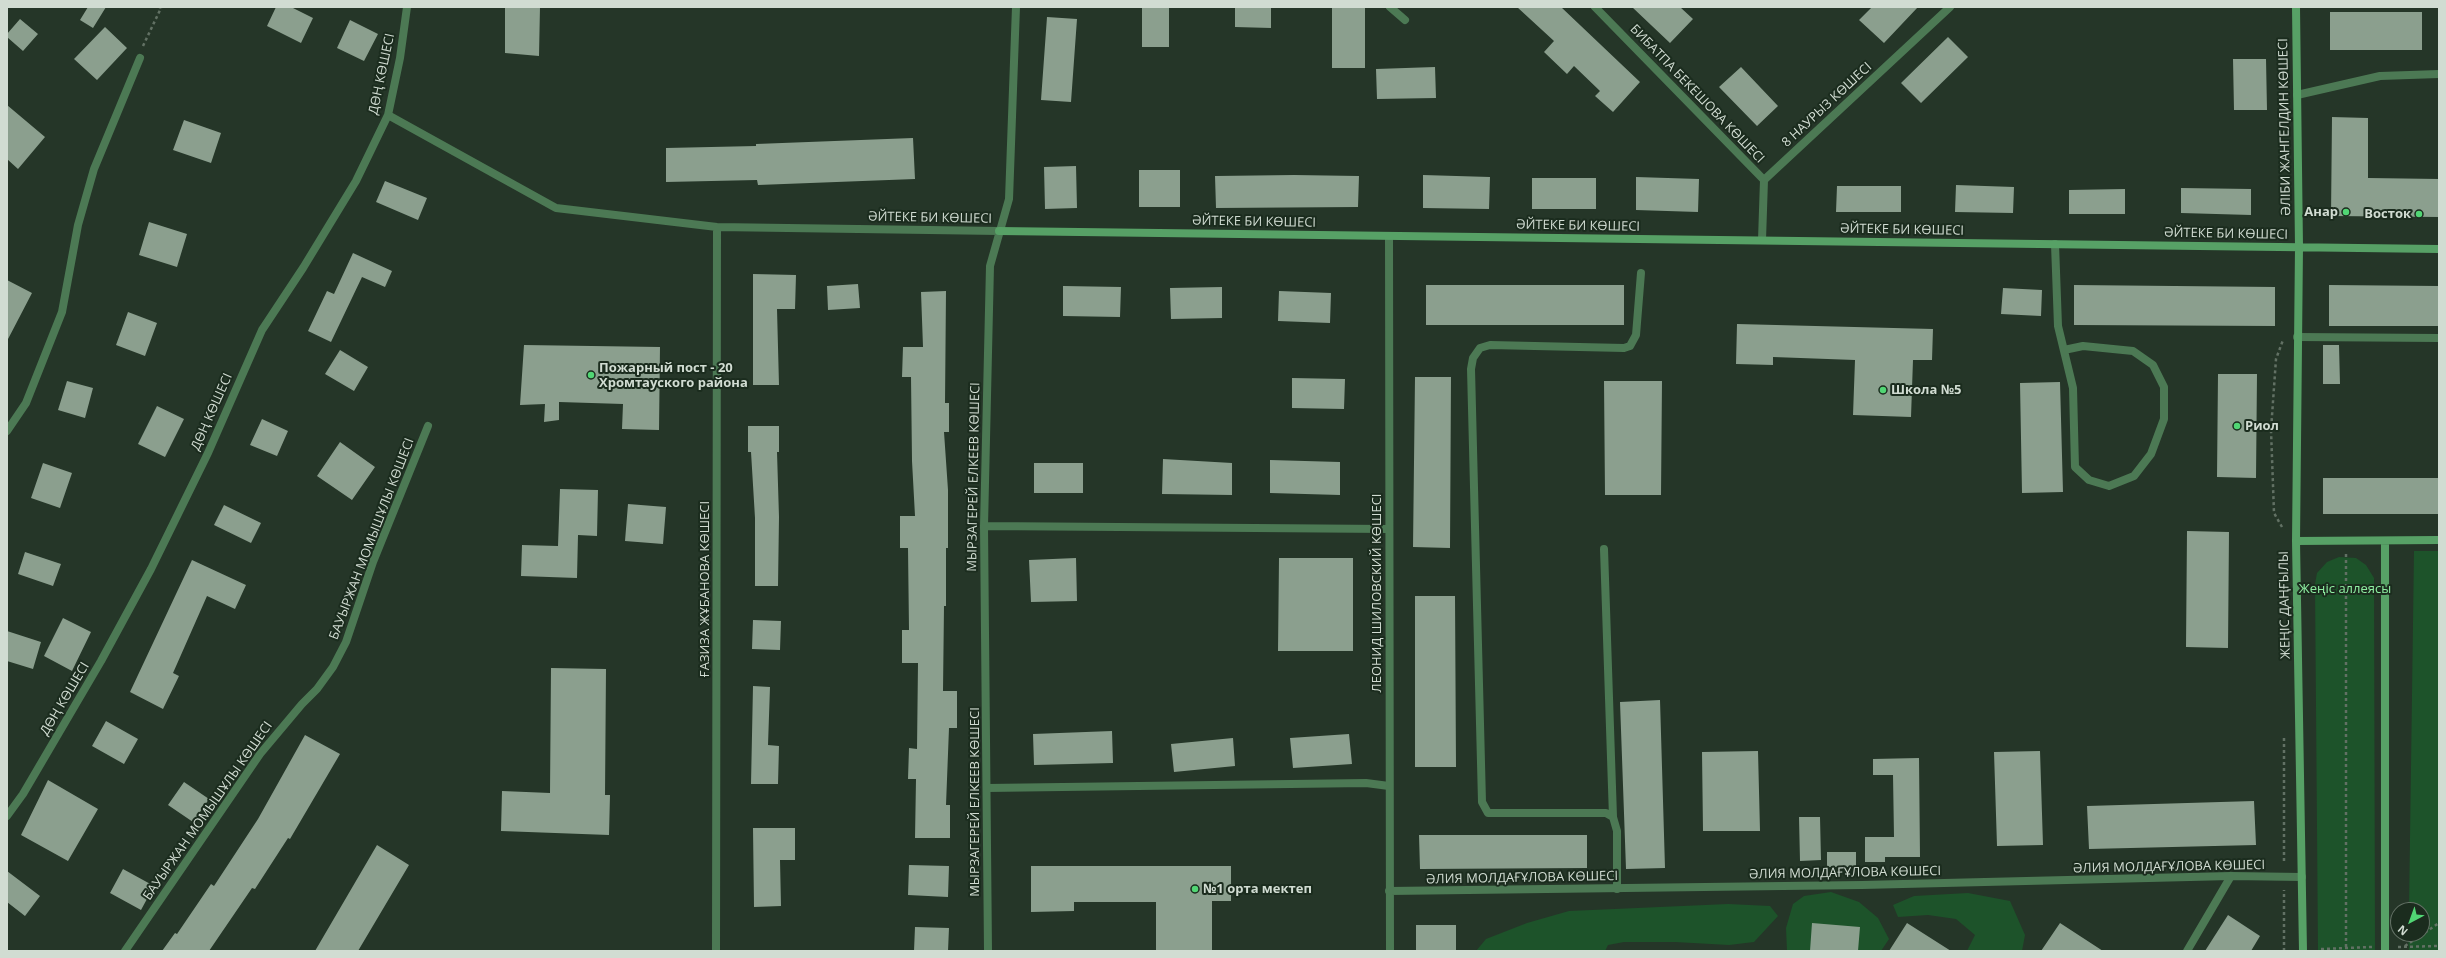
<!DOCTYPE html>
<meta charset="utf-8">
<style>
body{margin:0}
#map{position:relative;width:2446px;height:958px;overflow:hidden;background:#253628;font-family:"Open Sans",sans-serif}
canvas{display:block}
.frame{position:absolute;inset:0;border:8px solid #d1dcd2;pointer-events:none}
.north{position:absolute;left:2390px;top:902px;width:40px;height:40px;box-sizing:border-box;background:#1b2c1e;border:1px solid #647266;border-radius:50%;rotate:221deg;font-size:11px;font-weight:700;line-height:16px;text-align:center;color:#d1dcd2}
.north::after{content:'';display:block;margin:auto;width:14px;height:18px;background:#51d674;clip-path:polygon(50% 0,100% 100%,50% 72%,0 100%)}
</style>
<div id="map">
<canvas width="2446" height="958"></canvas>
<div class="frame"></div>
<div class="north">N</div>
</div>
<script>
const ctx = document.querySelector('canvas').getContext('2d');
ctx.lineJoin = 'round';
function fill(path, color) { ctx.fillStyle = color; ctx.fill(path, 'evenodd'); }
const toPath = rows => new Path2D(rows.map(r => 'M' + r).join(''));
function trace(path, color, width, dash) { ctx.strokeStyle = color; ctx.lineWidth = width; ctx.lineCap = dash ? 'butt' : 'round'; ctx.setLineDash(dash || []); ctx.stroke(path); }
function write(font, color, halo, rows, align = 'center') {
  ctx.font = font + ' "Open Sans",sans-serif'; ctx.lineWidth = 4; ctx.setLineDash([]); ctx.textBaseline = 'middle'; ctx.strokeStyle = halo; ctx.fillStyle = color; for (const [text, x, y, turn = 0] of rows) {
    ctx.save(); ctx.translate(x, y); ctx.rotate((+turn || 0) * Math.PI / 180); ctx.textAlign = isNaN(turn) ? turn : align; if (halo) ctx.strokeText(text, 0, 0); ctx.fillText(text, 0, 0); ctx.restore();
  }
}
fill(toPath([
 [2414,551,2439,551,2439,951,2409,951,2408,934,2422,934,2422,910,2409,910],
 [2339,557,2356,558,2366,565,2374,578,2375,951,2318,951,2315,584,2317,573,2327,562],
 [1831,892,1859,902,1878,918,1889,939,1881,951,1787,951,1786,928,1793,904,1804,896],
 [1968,893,2010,901,2025,935,2022,951,1967,951,1975,935,1956,919,1928,915,1898,917,1893,905,1914,896],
 [1728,904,1770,906,1778,916,1754,942,1729,945,1675,942,1624,942,1608,945,1605,951,1476,951,1486,939,1527,923,1569,911]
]), '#1d532a');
fill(toPath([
 [88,7,106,7,93,28,80,20],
 [276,7,291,7,313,18,301,43,267,26],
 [505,7,540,7,539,56,505,53],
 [1142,7,1169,7,1169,47,1142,47],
 [1235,7,1271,7,1271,28,1235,27],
 [1332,7,1365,7,1365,68,1332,68],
 [1517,7,1561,7,1640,82,1613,112,1595,96,1600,91,1574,66,1567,74,1544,52,1554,41],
 [1632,7,1680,7,1693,19,1670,43],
 [1872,7,1918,7,1884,43,1859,20],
 [2330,12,2422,12,2422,50,2330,50],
 [1047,17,1077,19,1071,102,1041,100],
 [20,19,38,34,23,51,7,37,7,34],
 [350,20,378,34,364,61,337,48],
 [105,27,127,48,97,80,74,59],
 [1948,37,1968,57,1921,103,1901,83],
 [2233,59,2266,59,2267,110,2234,110],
 [1435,67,1436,98,1377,99,1376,69],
 [1741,67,1778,106,1757,126,1719,87],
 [7,105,45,137,18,169,7,159],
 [2332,117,2368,118,2368,178,2439,179,2439,217,2331,216],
 [184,120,221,133,211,163,173,150],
 [913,138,915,179,758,185,757,180,666,182,666,148,756,146,756,144],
 [1076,166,1077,208,1045,209,1044,167],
 [1139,170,1180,170,1180,207,1139,207],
 [1294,175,1359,176,1358,207,1216,208,1215,176],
 [1423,175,1490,177,1489,209,1423,208],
 [1636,177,1699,179,1698,212,1636,210],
 [1532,178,1596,178,1596,209,1532,209],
 [385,181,427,198,418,220,376,202],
 [1956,185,2014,187,2013,213,1955,212],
 [1837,186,1901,186,1901,212,1836,212],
 [2181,188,2251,189,2251,215,2181,213],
 [2125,189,2125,214,2069,214,2069,190],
 [149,222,187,234,177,267,139,255],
 [353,253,392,271,385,287,362,277,331,342,308,331,327,291,334,294],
 [753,274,796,275,795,309,777,309,779,385,753,385],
 [7,280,32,293,7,341],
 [858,284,860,308,828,310,827,286],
 [1426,285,1624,285,1624,325,1426,325],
 [2074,285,2275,287,2275,326,2074,325],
 [2329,285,2439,286,2439,326,2329,326],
 [1063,286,1121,287,1120,317,1063,316],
 [1222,287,1222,318,1171,319,1170,288],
 [2003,288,2042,290,2041,316,2001,314],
 [946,291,945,403,949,403,949,432,944,432,948,490,948,548,946,548,946,606,944,606,943,691,957,691,957,728,949,728,946,805,950,805,950,838,915,838,916,779,908,779,909,748,917,749,918,663,902,663,902,630,909,630,908,548,900,548,900,516,915,516,912,461,911,377,902,377,903,347,923,347,921,292],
 [1279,291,1331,293,1330,323,1278,321],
 [128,312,157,323,145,356,116,345],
 [1737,324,1933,329,1932,360,1913,360,1911,417,1853,415,1855,360,1773,357,1773,365,1736,364],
 [524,345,660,347,659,430,622,429,623,404,559,402,559,420,544,422,545,404,520,405],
 [2323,345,2339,345,2340,384,2323,384],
 [340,350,368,367,354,391,325,374],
 [2218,374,2257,374,2256,478,2217,477],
 [1415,377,1451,377,1450,548,1413,547],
 [1292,378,1345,379,1344,409,1292,408],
 [67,381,93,388,85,418,58,410],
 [1604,381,1662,381,1661,495,1605,495],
 [2060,382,2063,492,2022,493,2020,383],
 [157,406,184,419,165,457,138,444],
 [262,419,288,431,277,456,250,445],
 [748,426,779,426,779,452,777,452,779,517,778,586,755,586,755,518,751,452,748,452],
 [340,442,375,467,352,500,317,476],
 [1163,459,1232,463,1232,495,1162,494],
 [1270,460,1340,462,1340,495,1270,493],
 [43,463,72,473,60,508,31,498],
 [1034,463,1083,463,1083,493,1034,493],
 [2323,478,2439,478,2439,514,2323,514],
 [560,489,598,490,597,536,578,535,577,578,521,576,522,545,558,546],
 [628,504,666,507,663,544,625,541],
 [224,505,261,523,251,543,214,525],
 [2187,531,2229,532,2228,648,2186,647],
 [25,552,61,564,53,586,18,574],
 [1076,558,1077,601,1031,602,1029,560],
 [1279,558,1353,558,1353,651,1278,651],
 [192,560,246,585,235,609,207,596,173,673,179,676,163,709,130,692],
 [1415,596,1455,596,1456,767,1415,767],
 [63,618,91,632,72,671,44,656],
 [753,620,781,621,780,650,752,649],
 [7,631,41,642,33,669,7,661],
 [551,668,606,669,605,795,610,795,609,835,501,831,502,791,550,793],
 [753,686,770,687,768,745,779,746,778,784,751,784],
 [1660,700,1665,868,1626,869,1620,702],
 [106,721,138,739,124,764,92,746],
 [1112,731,1113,763,1034,765,1033,734],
 [1349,734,1352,764,1293,768,1290,738],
 [305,735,340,754,290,839,288,838,255,889,252,888,209,951,162,951,175,933,177,934,211,884,214,886,258,819],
 [1233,738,1235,766,1174,772,1171,744],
 [1758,751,1760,831,1703,831,1702,752],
 [2040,751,2043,845,1997,846,1994,752],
 [1919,758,1920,857,1885,857,1885,862,1865,862,1865,837,1894,837,1893,775,1873,775,1873,759],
 [48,780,98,809,68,861,21,835],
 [184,782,209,799,193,822,168,805],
 [2254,801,2256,845,2089,849,2087,806],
 [1799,817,1820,817,1821,860,1800,861],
 [753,828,795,828,795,860,780,860,781,906,754,907],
 [1419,835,1587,835,1587,868,1420,869],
 [377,845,409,865,358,951,315,951],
 [1827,852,1856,852,1856,867,1827,867],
 [909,865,949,866,948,897,908,895],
 [1031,866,1231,866,1231,901,1212,901,1212,951,1156,951,1156,902,1074,902,1074,911,1031,912],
 [123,869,154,886,141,910,110,893],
 [7,871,40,896,25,916,7,902],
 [2228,915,2260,936,2251,951,2205,951],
 [1812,923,1860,927,1858,951,1810,951],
 [1907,923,1951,951,1889,951],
 [2060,923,2103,951,2041,951],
 [1416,925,1456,925,1456,951,1416,951],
 [915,927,949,928,948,951,914,951]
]), '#8b9f8e');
trace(toPath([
 [143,46,161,8,159,7],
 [2282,527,2274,513,2271,430,2276,359,2283,340],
 [2346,554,2346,951],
 [2284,738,2284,863],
 [2405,946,2439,923],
 [2398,947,2439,946],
 [2321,949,2372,947],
 [2284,951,2284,890]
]), '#627164', 2.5, [3, 3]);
trace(toPath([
 [2297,95,2380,76,2439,74],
 [2055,244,2058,326,2073,388,2075,467,2089,480,2109,486,2134,476,2151,454,2164,419,2164,387,2153,365,2133,351,2083,346,2064,350],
 [2297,337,2439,338],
 [1604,549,1613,817],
 [987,788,1366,783,1389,786],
 [1617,889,1617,831,1613,817,1606,813,1488,813,1482,802,1471,369,1473,358,1480,348,1490,345,1624,348,1630,346,1636,335,1641,273],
 [2187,951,2231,876]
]), '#4c7954', 8);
trace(toPath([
 [1390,7,1405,20],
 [1595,7,1764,180],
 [388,115,556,208,717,227,999,231],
 [1389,236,1390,951],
 [1762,240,1764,180,1950,7],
 [7,431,26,403,62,312,78,225,94,169,140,58],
 [984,526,1389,529],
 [7,816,23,794,101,661,151,569,208,453,262,330,303,268,356,181,388,115,400,58,407,7],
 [1389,891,1862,885,2231,876,2302,877],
 [125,951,260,754,302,704,317,689,333,667,346,642,373,562,428,426],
 [716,951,717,227],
 [988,951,984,526,990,266,1009,199,1016,7]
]), '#4c7954', 8);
trace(toPath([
 [2296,7,2299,247,2296,541,2303,951],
 [999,231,2439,249],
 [2296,541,2439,540],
 [2385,541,2385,951]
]), '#57a166', 8);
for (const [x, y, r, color] of [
 [2346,212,4,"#51d674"],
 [2419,214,4,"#51d674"],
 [591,375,4,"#51d674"],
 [1883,390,4,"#51d674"],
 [2237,426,4,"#51d674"],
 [1195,889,4,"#51d674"]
]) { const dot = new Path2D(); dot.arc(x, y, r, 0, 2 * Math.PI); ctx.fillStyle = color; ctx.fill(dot); trace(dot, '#1b2c1e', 1.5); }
write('13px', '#d1dcd2', '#1b2c1e', [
 ["ДӨҢ КӨШЕСІ",382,74,-78],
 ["БИБАТПА БЕКЕШОВА КӨШЕСІ",1697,94,46],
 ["8 НАУРЫЗ КӨШЕСІ",1827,105,-43],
 ["ӘЛІБИ ЖАНГЕЛДИН КӨШЕСІ",2285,127,-91],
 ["ӘЙТЕКЕ БИ КӨШЕСІ",930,218,1],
 ["ӘЙТЕКЕ БИ КӨШЕСІ",1254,222,1],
 ["ӘЙТЕКЕ БИ КӨШЕСІ",1578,226,1],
 ["ӘЙТЕКЕ БИ КӨШЕСІ",1902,230,1],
 ["ӘЙТЕКЕ БИ КӨШЕСІ",2226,234,1],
 ["ДӨҢ КӨШЕСІ",212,412,-66],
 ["МЫРЗАГЕРЕЙ ЕЛКЕЕВ КӨШЕСІ",974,477,-89],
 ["БАУЫРЖАН МОМЫШҰЛЫ КӨШЕСІ",372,539,-69],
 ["ҒАЗИЗА ЖҰБАНОВА КӨШЕСІ",705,589,-90],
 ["ЛЕОНИД ШИЛОВСКИЙ КӨШЕСІ",1377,593,-90],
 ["ЖЕҢІС ДАҢҒЫЛЫ",2285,605,-91],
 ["ДӨҢ КӨШЕСІ",65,699,-59],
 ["МЫРЗАГЕРЕЙ ЕЛКЕЕВ КӨШЕСІ",975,802,-90],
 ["БАУЫРЖАН МОМЫШҰЛЫ КӨШЕСІ",208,811,-55],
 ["ӘЛИЯ МОЛДАҒҰЛОВА КӨШЕСІ",2169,867,-1],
 ["ӘЛИЯ МОЛДАҒҰЛОВА КӨШЕСІ",1845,873,-1],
 ["ӘЛИЯ МОЛДАҒҰЛОВА КӨШЕСІ",1522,878,-1]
]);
write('bold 13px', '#d1dcd2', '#1b2c1e', [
 ["Анар",2338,212,"right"],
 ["Восток",2411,214,"right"],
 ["Пожарный пост - 20",599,368],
 ["Хромтауского района",599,383],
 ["Школа №5",1891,390],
 ["Риол",2245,426],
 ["№1 орта мектеп",1203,889]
], 'left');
write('13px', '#8eeda1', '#1b2c1e', [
 ["Жеңіс аллеясы",2345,589]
]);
</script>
